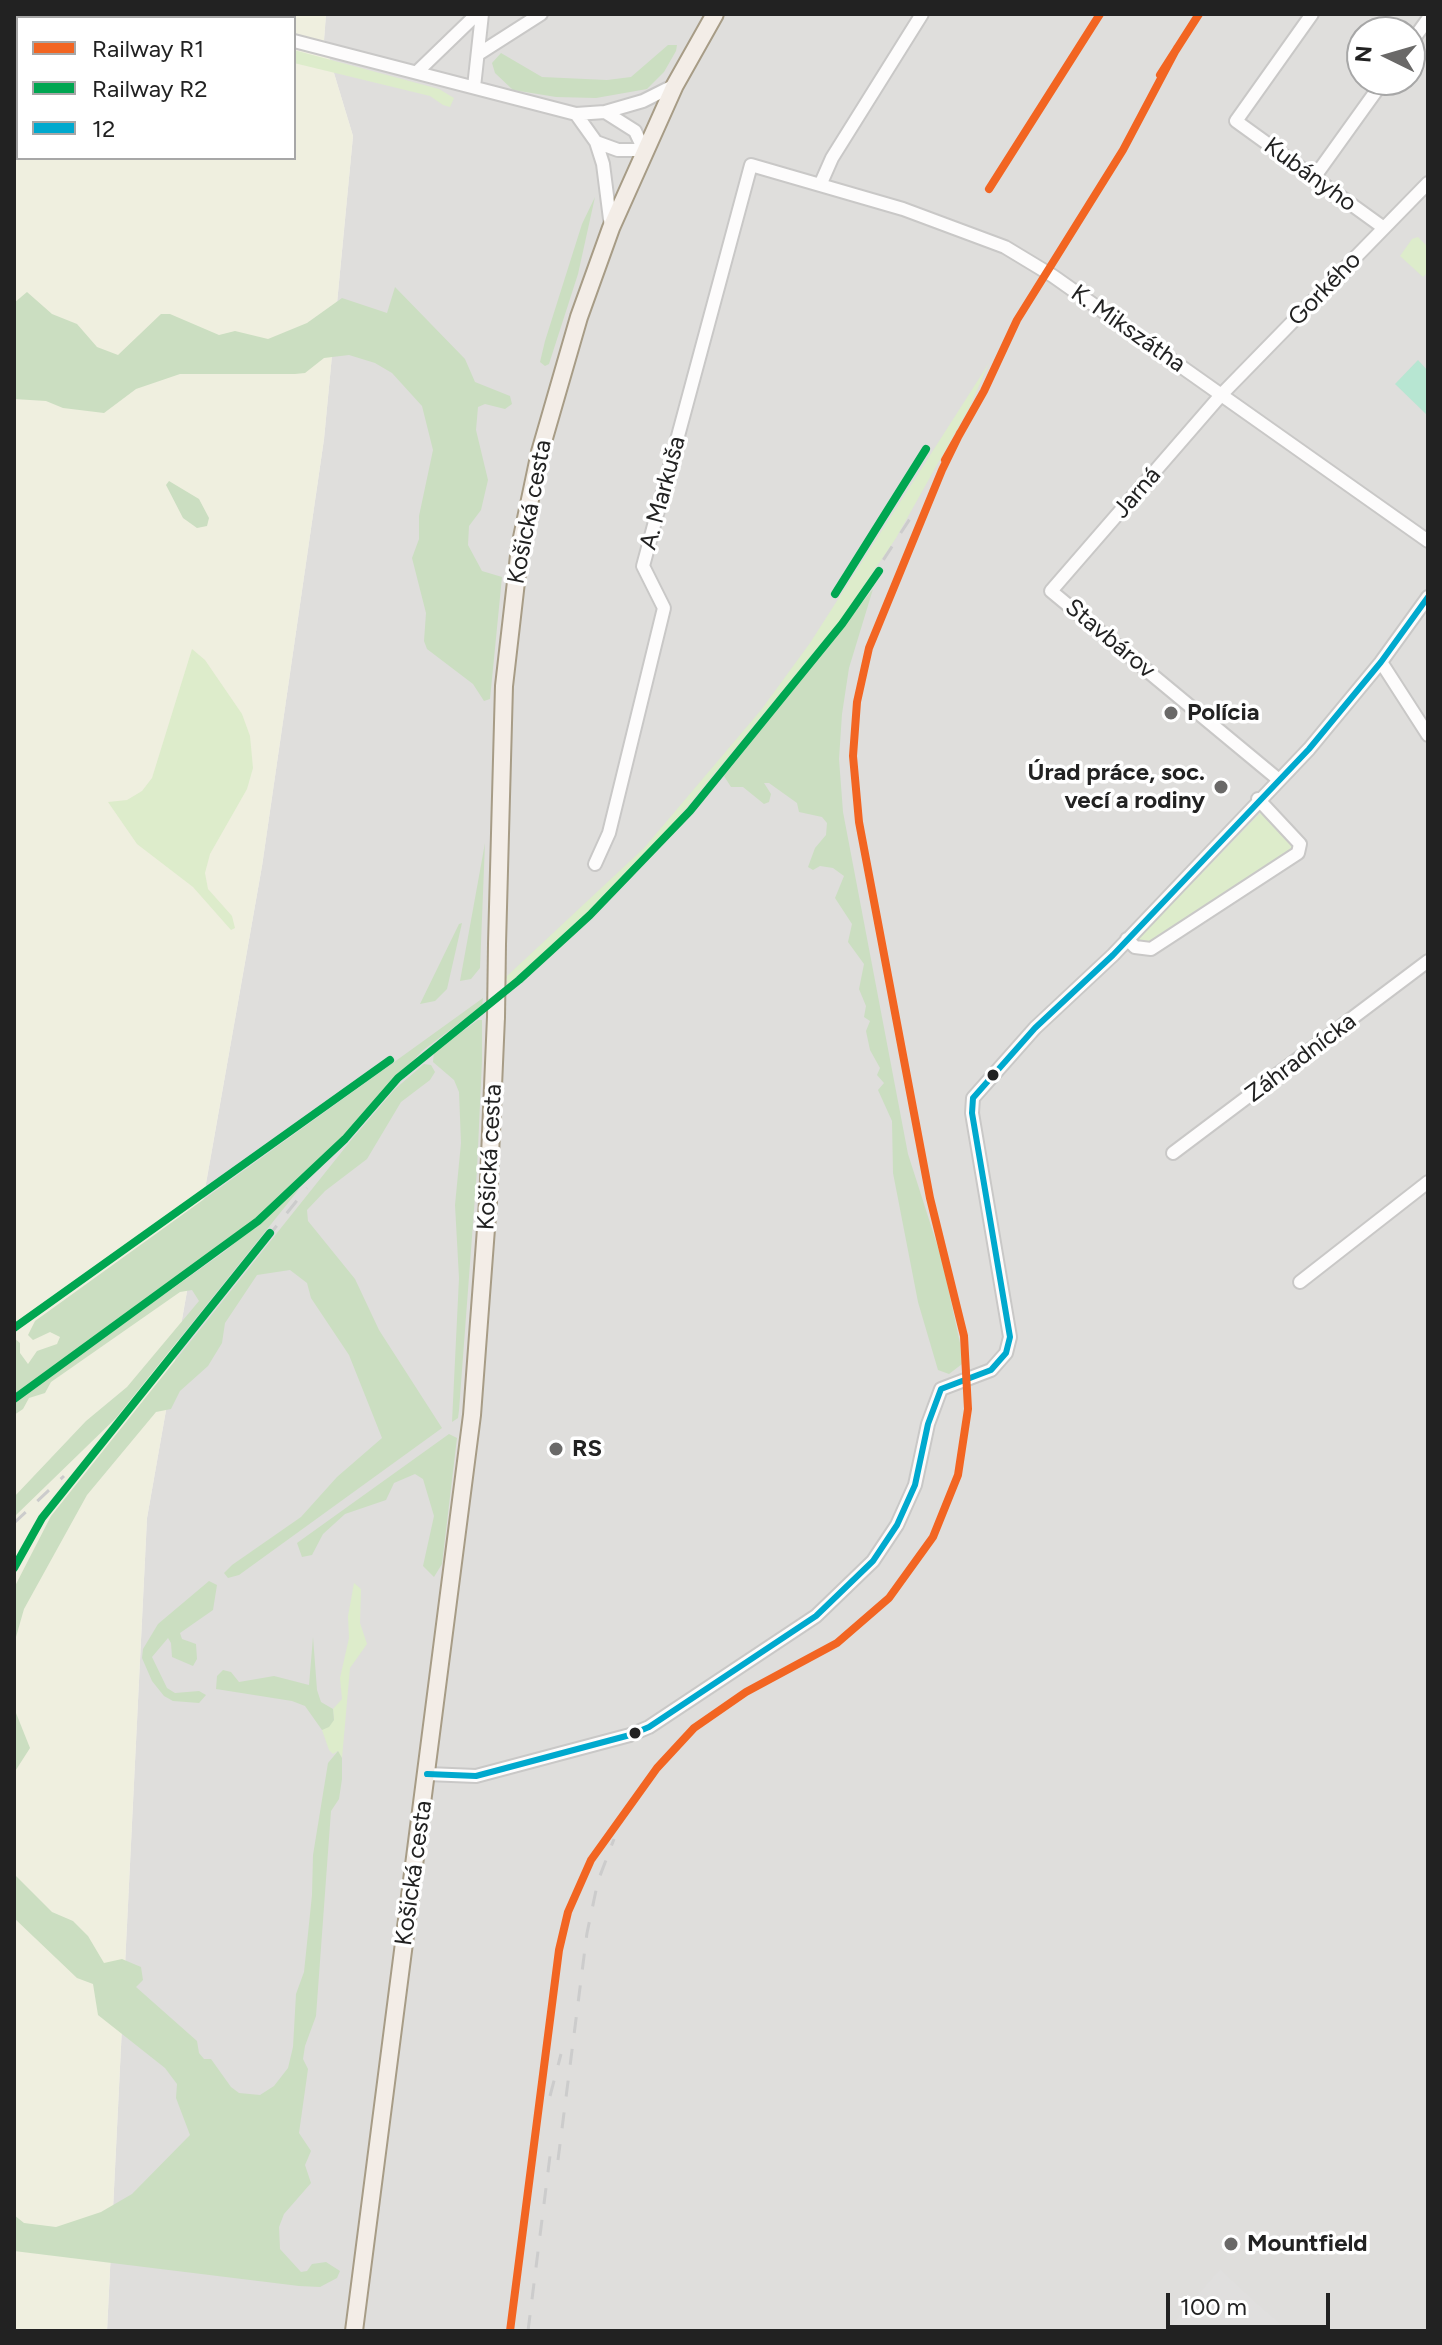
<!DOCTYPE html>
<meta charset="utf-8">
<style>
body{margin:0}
#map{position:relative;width:1442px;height:2345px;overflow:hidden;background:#f0eeeb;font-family:Figtree,sans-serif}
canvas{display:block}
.frame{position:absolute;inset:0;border:16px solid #222;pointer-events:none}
.legend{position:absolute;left:16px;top:16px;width:280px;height:144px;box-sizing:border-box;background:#fff;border:2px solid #a7a7a7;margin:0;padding:10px 14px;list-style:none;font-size:24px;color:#222}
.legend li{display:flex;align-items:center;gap:16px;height:40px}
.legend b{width:40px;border:2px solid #a7a7a7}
.north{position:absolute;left:1346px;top:16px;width:80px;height:80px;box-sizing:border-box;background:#fff;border:2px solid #a7a7a7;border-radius:50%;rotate:275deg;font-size:22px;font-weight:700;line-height:32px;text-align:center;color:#222}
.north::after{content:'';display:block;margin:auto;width:28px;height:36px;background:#6a6968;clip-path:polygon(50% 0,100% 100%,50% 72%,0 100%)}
.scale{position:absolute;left:1166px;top:2293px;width:164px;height:36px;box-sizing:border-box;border:4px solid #222;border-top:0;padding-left:10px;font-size:24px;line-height:28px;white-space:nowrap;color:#222;-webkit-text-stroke:6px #fff;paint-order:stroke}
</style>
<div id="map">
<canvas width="1442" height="2345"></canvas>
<div class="frame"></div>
<ul class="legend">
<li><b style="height:10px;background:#f26522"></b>Railway R1</li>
<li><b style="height:10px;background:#00a651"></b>Railway R2</li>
<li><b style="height:10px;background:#00a9ce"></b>12</li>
</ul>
<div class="north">N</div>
<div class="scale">100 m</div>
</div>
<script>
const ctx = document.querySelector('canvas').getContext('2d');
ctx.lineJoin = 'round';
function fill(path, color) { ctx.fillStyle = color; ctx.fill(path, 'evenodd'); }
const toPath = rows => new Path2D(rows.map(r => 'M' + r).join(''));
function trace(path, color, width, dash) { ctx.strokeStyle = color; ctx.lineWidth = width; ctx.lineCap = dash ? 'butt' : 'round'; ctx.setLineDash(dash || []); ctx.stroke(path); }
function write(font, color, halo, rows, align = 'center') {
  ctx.font = font + ' Figtree,sans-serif'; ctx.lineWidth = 7; ctx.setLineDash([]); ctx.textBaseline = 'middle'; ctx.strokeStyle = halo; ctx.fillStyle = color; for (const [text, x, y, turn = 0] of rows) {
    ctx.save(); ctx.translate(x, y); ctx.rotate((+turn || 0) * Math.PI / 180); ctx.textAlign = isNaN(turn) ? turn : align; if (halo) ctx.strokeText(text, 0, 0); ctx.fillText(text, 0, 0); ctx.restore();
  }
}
fill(toPath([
 [326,14,1428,14,1428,2331,107,2331,147,1518,262,866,324,439,353,136,324,40],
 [1362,32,1410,32,1410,80,1362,80]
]), '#dfdedc');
fill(toPath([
 [14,14,326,14,324,40,353,136,324,439,262,866,147,1518,107,2331,14,2331],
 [18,18,294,18,294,158,18,158]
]), '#efefdf');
fill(toPath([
 [294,50,439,89,454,98,450,107,443,105,430,96,294,63],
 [1418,237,1428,247,1428,272,1423,277,1400,256,1412,239],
 [989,363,970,406,896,538,842,618,669,829,579,921,507,985,507,976,644,848,761,710,810,643],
 [192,649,205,660,242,714,250,736,253,768,247,789,210,854,205,873,208,889,232,916,235,928,231,930,193,887,137,844,108,802,127,800,142,791,152,778],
 [1263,810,1290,837,1292,847,1287,857,1150,943,1135,942],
 [354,1583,361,1589,360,1623,367,1644,350,1668,342,1758,338,1751,333,1754,329,1750,322,1730,334,1720,333,1709,342,1699,340,1678,349,1638,348,1616]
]), '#ddeccb');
fill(toPath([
 [668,45,677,45,676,51,664,72,647,89,596,98,556,97,513,90,495,73,492,63,501,53,542,77,607,80,631,77],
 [595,197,578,274,549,364,545,366,540,362,545,341,582,224],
 [395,287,465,359,475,382,510,396,512,404,505,409,485,404,478,407,476,430,488,480,481,510,469,526,468,545,482,571,502,577,490,699,484,701,473,684,427,649,424,641,426,613,412,558,419,539,419,516,433,450,422,406,392,373,375,363,349,355,324,358,305,373,295,374,180,374,136,389,104,413,63,408,46,401,14,399,14,303,27,292,52,314,77,324,97,347,118,355,161,314,170,314,219,335,235,331,268,339,307,323,342,298,387,313],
 [169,481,199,499,209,518,207,526,197,528,183,518,166,485],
 [873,589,849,668,842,714,839,759,843,812,908,1154,942,1260,960,1343,962,1364,949,1374,938,1370,918,1302,893,1173,892,1121,878,1090,884,1083,877,1075,880,1068,870,1050,866,1031,870,1021,864,1017,866,1006,859,989,864,964,848,942,852,924,835,898,844,876,833,868,820,866,813,870,808,867,815,848,826,835,827,823,822,817,799,812,797,803,769,783,764,783,771,794,769,802,764,804,743,787,731,787,724,776],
 [485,843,480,968,471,979,460,981],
 [462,923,447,989,435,1001,420,1004,459,924],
 [483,998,482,1006,422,1051,332,1148,255,1220,14,1396,14,1338,20,1343,20,1353,28,1364,37,1351,57,1344,60,1337,50,1332,33,1340,28,1335,35,1321],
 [478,1020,482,1020,482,1060,477,1170,459,1410,458,1418,452,1422,459,1278,455,1205,461,1143,459,1092,454,1080,433,1062,434,1052],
 [424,1064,431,1065,435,1072,430,1080,401,1102,367,1159,325,1191,307,1210,308,1221,355,1279,379,1330,442,1428,239,1575,228,1578,224,1573,232,1565,301,1517,337,1477,382,1438,349,1355,311,1298,307,1283,290,1270,257,1275,225,1323,222,1343,208,1366,180,1391,171,1409,156,1412,87,1495,24,1609,14,1644,14,1669,14,1588,51,1516,352,1139,395,1089],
 [300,1188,116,1418,14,1517,14,1497,86,1421,127,1387,199,1301,192,1290,180,1292,51,1382,45,1393,29,1398,23,1409,14,1415,14,1401,224,1252],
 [449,1434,457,1438,442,1564,434,1577,423,1566,434,1516,423,1479,415,1474,394,1483,386,1500,345,1514,323,1534,312,1555,302,1557,297,1543],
 [209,1581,217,1585,213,1610,180,1633,182,1639,196,1644,197,1659,193,1666,172,1657,171,1643,168,1638,152,1657,167,1688,175,1693,199,1691,206,1695,199,1703,173,1701,164,1696,152,1681,142,1658,143,1649,158,1624],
 [313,1637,317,1690,321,1702,333,1709,334,1720,329,1727,322,1730,305,1706,292,1701,216,1689,217,1676,223,1670,231,1672,239,1682,274,1676,309,1685],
 [14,1708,30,1748,14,1773],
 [338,1751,342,1758,342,1779,339,1799,331,1811,316,2016,305,2046,303,2059,308,2069,299,2133,311,2151,305,2165,311,2183,284,2214,279,2227,280,2249,301,2272,307,2271,312,2264,326,2262,340,2271,337,2278,320,2287,299,2286,14,2251,14,2215,24,2223,56,2227,101,2212,132,2194,190,2135,176,2098,177,2084,165,2068,98,2015,93,1984,77,1978,14,1918,14,1874,52,1912,73,1921,88,1936,104,1963,122,1959,141,1967,143,1980,136,1987,197,2041,199,2053,204,2059,211,2059,231,2087,239,2093,260,2095,274,2086,288,2068,293,2047,296,1994,304,1972,312,1895,313,1855,328,1763]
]), '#cbdec1');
fill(toPath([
 [1418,360,1428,371,1428,416,1395,384]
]), '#b7e6d2');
fill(toPath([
 [1220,2269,1260,2306,1289,2331,1166,2331]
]), '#e0dfde');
const minor = toPath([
 [161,14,182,18],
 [1312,14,1236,121,1384,228],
 [294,41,576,114,605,112,643,101,675,85],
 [1410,44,1428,19],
 [480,53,541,14],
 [417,72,477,14],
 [474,87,482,14],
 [576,114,596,142,603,164,611,227],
 [596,142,618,150,644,150,635,131,605,112],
 [1313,179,1384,80],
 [821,183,832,158,922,14],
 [1381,662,1428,735],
 [1279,780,1051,591,1221,395,1428,183],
 [595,864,609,833,664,608,643,566,751,165,903,209,1005,247,1053,276,1428,541],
 [1127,939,1135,947,1151,949,1298,853,1300,844,1258,799],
 [1173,1153,1428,961],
 [1300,1282,1428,1182],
 [427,1774,476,1776,630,1735,649,1727,816,1616,873,1561,897,1525,915,1485,928,1424,941,1389,991,1370,1006,1353,1010,1337,972,1113,973,1098,1035,1028,1113,955,1309,749,1381,662,1428,597]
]);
const major = toPath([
 [497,944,504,686,520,547,540,452,579,317,611,228,675,85,715,14],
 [354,2331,472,1415,488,1202,496,1017]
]);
trace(minor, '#c9c8c7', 16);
trace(major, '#a79c86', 20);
trace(minor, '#fdfcfc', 12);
trace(major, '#f3ede7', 16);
trace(toPath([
 [989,189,1100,14],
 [956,441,1017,320,1123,150,1177,48],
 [14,1399,258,1221,345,1139,398,1078,519,980,628,879,690,811,842,624,913,514],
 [14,1523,64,1476],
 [14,1568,51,1507,307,1188],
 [550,2096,561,2054],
 [558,2160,587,1933,598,1881,614,1839],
 [510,2331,559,1950,568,1912,591,1860,657,1768,694,1728,746,1692,837,1643,889,1598,933,1537,958,1475,968,1409,964,1336,930,1198,859,822,853,756,857,702,869,648,942,470,960,433],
 [528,2331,551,2148]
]), '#ccc', 3, [16, 16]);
const majorBridge = toPath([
 [496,1017,497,944]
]);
trace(majorBridge, '#a79c86', 20, []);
trace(majorBridge, '#f3ede7', 16);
trace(toPath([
 [427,1774,476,1776,630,1735,649,1727,816,1616,873,1561,897,1525,915,1485,928,1424,941,1389,991,1370,1006,1353,1010,1337,972,1113,973,1098,1035,1028,1113,955,1309,749,1381,662,1428,597]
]), '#00a9ce', 6);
trace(toPath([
 [1160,75,1199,14],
 [989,189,1100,14],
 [945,460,984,391,1017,320,1123,150,1177,48],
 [510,2331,559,1950,568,1912,591,1860,657,1768,694,1728,746,1692,837,1643,889,1598,933,1537,958,1475,968,1409,964,1336,930,1198,859,822,853,756,857,702,869,648,942,470,960,433]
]), '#f26522', 8);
trace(toPath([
 [835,594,926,449],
 [14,1328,390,1060],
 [14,1399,258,1221,345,1139,398,1078,519,980,590,915,690,811,842,624,879,571],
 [14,1568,42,1518,270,1233]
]), '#00a651', 8);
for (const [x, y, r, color] of [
 [1171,713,8,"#6a6968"],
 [1221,787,8,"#6a6968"],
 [993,1075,7,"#222"],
 [556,1449,8,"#6a6968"],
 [635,1733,7,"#222"],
 [1231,2244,8,"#6a6968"]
]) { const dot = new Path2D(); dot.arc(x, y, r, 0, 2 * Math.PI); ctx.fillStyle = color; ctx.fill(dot); trace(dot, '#fff', 3); }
write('24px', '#222', '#fff', [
 ["Kubányho",1310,175,36],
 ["Gorkého",1325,289,-46],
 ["K. Mikszátha",1128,329,35],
 ["A. Markuša",663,493,-75],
 ["Jarná",1137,493,-49],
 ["Košická cesta",530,512,-79],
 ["Stavbárov",1110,639,40],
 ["Záhradnícka",1301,1058,-37],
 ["Košická cesta",490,1157,-87],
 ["Košická cesta",414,1873,-82]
]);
write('bold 24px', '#222', '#fff', [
 ["Polícia",1187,713],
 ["Úrad práce, soc.",1205,773,"right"],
 ["vecí a rodiny",1205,801,"right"],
 ["RS",572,1449],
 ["Mountfield",1247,2244]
], 'left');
</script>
